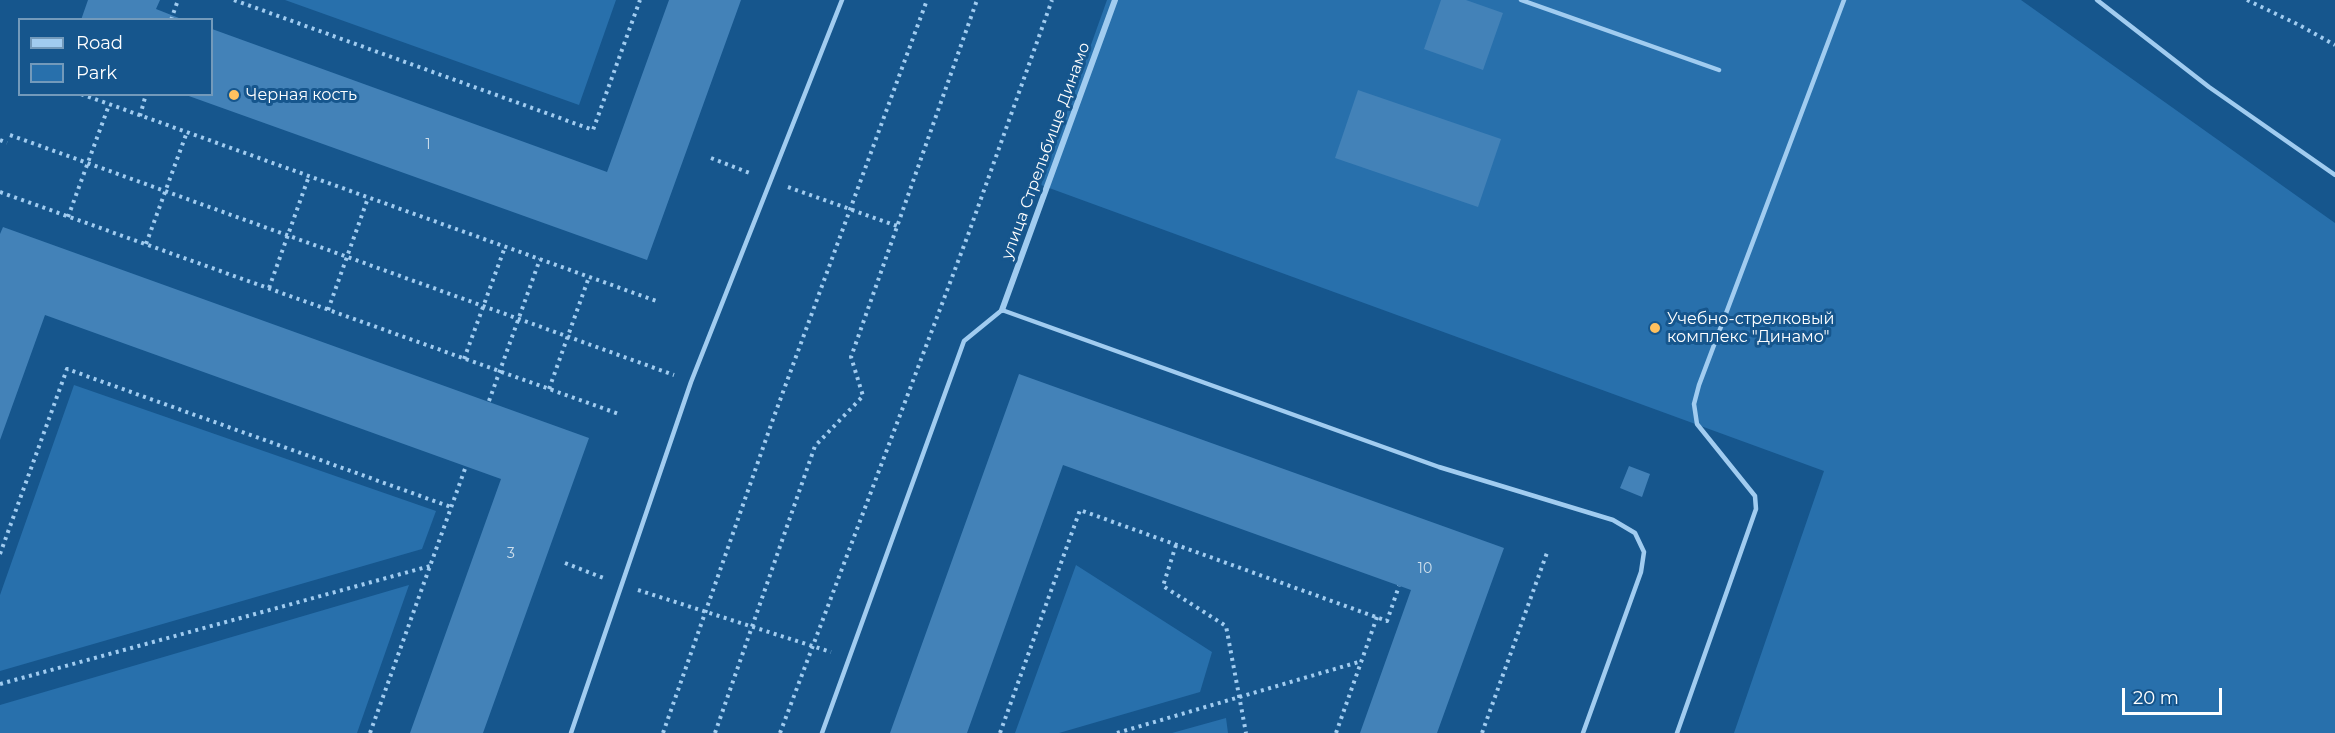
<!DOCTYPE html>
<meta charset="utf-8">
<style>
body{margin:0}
#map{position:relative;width:2335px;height:733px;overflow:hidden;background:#16568d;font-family:Montserrat,sans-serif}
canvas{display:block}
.legend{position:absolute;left:18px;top:18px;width:195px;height:78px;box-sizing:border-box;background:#16568d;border:2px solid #739abb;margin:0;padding:8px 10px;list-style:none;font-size:18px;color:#fff}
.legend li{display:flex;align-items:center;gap:12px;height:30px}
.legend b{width:30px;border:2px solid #739abb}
.scale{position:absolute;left:2122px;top:688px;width:100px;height:27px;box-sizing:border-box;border:3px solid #fff;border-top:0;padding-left:8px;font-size:18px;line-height:21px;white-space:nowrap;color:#fff;-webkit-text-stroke:4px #16568d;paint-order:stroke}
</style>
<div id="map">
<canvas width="2335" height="733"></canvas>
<ul class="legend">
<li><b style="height:8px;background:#a1ccf0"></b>Road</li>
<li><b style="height:16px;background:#2870ac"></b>Park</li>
</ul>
<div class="scale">20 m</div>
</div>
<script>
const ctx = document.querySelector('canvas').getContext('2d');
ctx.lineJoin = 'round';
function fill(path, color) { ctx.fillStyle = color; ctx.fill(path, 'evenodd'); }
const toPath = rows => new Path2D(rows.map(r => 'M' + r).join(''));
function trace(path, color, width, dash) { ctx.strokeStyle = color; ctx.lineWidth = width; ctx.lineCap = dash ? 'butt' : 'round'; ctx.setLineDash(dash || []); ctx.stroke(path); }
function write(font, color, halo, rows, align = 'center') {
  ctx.font = font + ' Montserrat,sans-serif'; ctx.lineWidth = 6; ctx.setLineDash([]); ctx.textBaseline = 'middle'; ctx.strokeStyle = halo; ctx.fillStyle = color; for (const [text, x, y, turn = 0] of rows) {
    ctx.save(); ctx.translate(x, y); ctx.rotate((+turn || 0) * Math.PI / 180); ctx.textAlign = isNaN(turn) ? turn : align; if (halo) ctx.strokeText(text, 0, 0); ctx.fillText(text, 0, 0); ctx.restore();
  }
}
fill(toPath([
 [285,0,616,0,579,105],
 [1107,0,2021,0,2335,223,2335,733,1734,733,1824,471,1041,185],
 [74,385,436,511,422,549,0,671,0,595],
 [1076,565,1212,652,1200,692,1059,733,1015,733],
 [409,585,357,733,0,733,0,705],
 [1226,718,1228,733,1172,733]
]), '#2870ac');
fill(toPath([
 [88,0,160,0,156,9,184,20,81,20],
 [669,0,741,0,647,260,186,95,212,94,212,29,607,172],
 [1441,0,1466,0,1503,13,1483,70,1424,49],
 [1358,90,1501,139,1478,207,1335,158],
 [3,227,589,438,483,733,410,733,501,479,45,315,0,440,0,234],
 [1019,374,1504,548,1437,733,1360,733,1411,590,1063,465,967,733,890,733],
 [1629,466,1650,474,1642,497,1620,488]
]), '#4382b8');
trace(toPath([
 [234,0,593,130,640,0],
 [2247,0,2299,25,2335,45],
 [171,20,178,0],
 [81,94,659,302],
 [140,116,146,94],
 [10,135,674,375],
 [0,140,7,143],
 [711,158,752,174],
 [788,187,897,226],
 [0,192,619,414],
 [68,217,109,105],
 [146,244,187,132],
 [269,288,309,176],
 [328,310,368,198],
 [464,359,505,247],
 [549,389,589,277],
 [489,401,540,259],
 [1176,545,1163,586,1226,626,1246,733],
 [0,554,67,369,451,507],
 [565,563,606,579],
 [638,590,831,652],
 [0,684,430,566],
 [370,733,466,466],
 [663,733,772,422,927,0],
 [715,733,815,446,863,396,851,357,977,0],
 [780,733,968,235,1052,0],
 [1000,733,1080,510,1387,621,1399,586],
 [1117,733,1362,661],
 [1336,733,1377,617],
 [1482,733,1548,550]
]), '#a1ccf0', 4, [3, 4.5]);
trace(toPath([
 [1521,0,1719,70],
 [2097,0,2209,87,2335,175],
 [571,733,691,382,842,0],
 [822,733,964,341,1002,310,1439,467,1613,520,1635,533,1644,552,1641,572,1583,733],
 [1677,733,1756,509,1755,496,1697,424,1694,404,1699,385,1844,0]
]), '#a1ccf0', 4.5);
trace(toPath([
 [1002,310,1115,0]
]), '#a1ccf0', 6);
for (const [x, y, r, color] of [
 [234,95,6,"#ffc15f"],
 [1655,328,6,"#ffc15f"]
]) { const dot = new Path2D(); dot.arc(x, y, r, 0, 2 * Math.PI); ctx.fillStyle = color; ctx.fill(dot); trace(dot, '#16568d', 2); }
write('14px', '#d0e0ed', null, [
 ["1",428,145],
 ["3",511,554],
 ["10",1425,569]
]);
write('16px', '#fff', '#16568d', [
 ["Черная кость",246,95],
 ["Учебно-стрелковый",1667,319],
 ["комплекс \"Динамо\"",1667,337]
], 'left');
write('16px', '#fff', '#16568d', [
 ["улица Стрельбище Динамо",1046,151,-70]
]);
</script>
